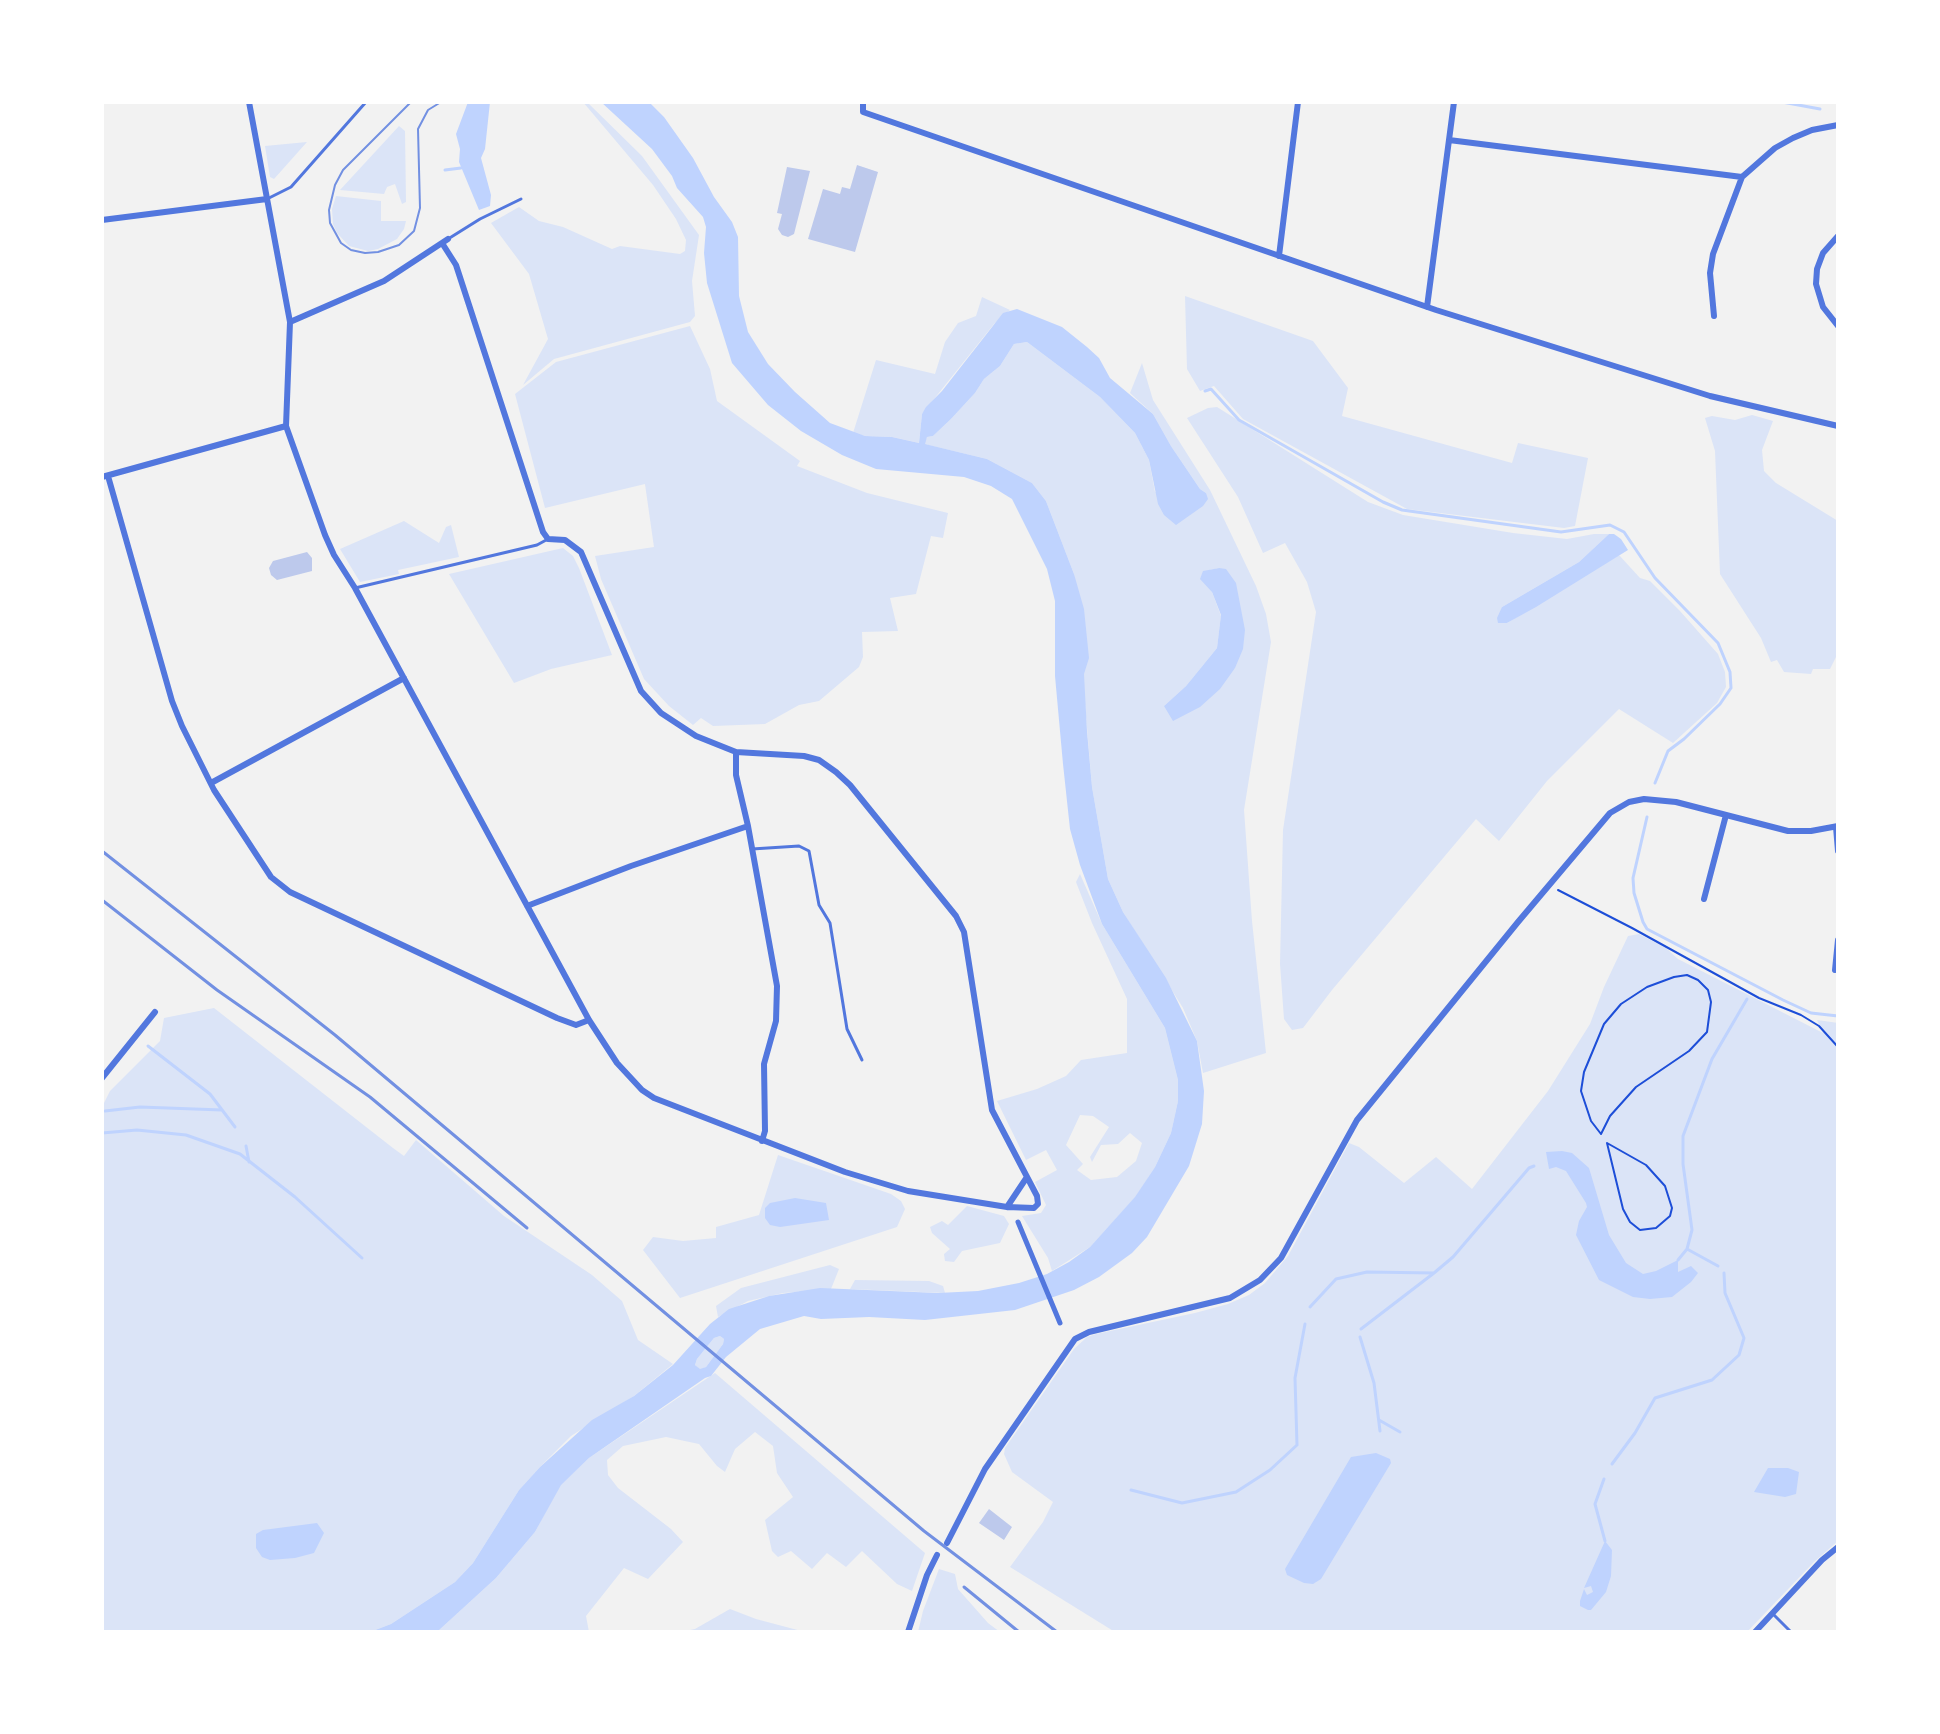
<!DOCTYPE html>
<style>
body{margin:0}
#map{position:relative;width:1940px;height:1734px;overflow:hidden;background:#f2f2f2;font-family:"Space Grotesk",sans-serif}
canvas{display:block}
.frame{position:absolute;inset:0;border:104px solid #fff;pointer-events:none}
</style>
<div id="map">
<canvas width="1940" height="1734"></canvas>
<div class="frame"></div>
</div>
<script>
const ctx = document.querySelector('canvas').getContext('2d');
ctx.lineJoin = 'round';
function fill(path, color) { ctx.fillStyle = color; ctx.fill(path, 'evenodd'); }
const toPath = rows => new Path2D(rows.map(r => 'M' + r).join(''));
function trace(path, color, width, dash) { ctx.strokeStyle = color; ctx.lineWidth = width; ctx.lineCap = dash ? 'butt' : 'round'; ctx.setLineDash(dash || []); ctx.stroke(path); }
fill(toPath([
 [583,102,587,102,642,156,699,235,692,281,695,316,690,322,554,359,523,385,548,339,529,274,491,223,519,207,539,221,563,227,612,249,620,246,680,254,685,251,686,240,676,219,653,185],
 [399,126,405,131,406,202,402,204,395,184,387,187,384,194,340,190],
 [307,142,274,179,270,177,265,146],
 [336,196,381,201,381,221,406,221,404,229,397,239,378,249,368,251,349,246,337,233,333,224,332,209],
 [1185,296,1313,341,1348,388,1342,416,1512,463,1518,443,1588,458,1575,526,1564,528,1407,509,1243,419,1214,386,1200,391,1187,369],
 [982,297,1010,310,994,324,922,414,919,443,892,437,865,436,853,433,876,360,935,374,945,342,958,323,976,316],
 [690,326,710,369,717,401,800,461,797,466,867,493,948,513,943,538,931,536,916,594,890,598,898,631,862,632,863,657,859,667,819,701,799,705,765,724,713,726,701,718,693,725,669,706,644,679,601,579,595,556,654,547,645,484,545,508,515,394,556,362],
 [1027,342,1100,397,1135,433,1149,460,1155,492,1206,493,1200,489,1171,446,1153,414,1130,393,1142,363,1153,400,1210,490,1256,586,1266,614,1271,642,1244,810,1252,921,1266,1053,1203,1073,1197,1041,1183,1008,1123,912,1108,879,1092,787,1074,574,1046,501,1032,483,987,459,924,444,927,437,933,436,951,419,975,393,984,379,1000,366,1014,344],
 [1219,568,1235,668,1164,706,1186,686,1217,648,1221,616,1212,592,1210,570],
 [1217,407,1368,502,1403,515,1513,533,1567,539,1594,534,1609,534,1579,562,1502,607,1507,623,1619,555,1640,578,1650,581,1680,611,1718,654,1725,672,1726,687,1717,703,1673,743,1619,709,1547,781,1499,841,1476,819,1332,990,1303,1028,1292,1030,1284,1019,1280,964,1283,830,1316,612,1307,582,1285,543,1263,553,1238,497,1187,418,1208,408],
 [1752,415,1773,421,1762,450,1764,471,1776,483,1838,521,1838,653,1830,669,1813,669,1811,674,1784,672,1777,660,1771,662,1761,638,1720,574,1715,451,1705,418,1712,416,1735,420],
 [404,521,439,543,446,527,451,525,459,557,398,570,399,574,360,582,340,549],
 [563,548,573,556,579,568,612,655,551,669,514,683,449,574],
 [1080,874,1102,924,1165,1028,1178,1080,1178,1101,1171,1133,1155,1167,1135,1198,1090,1247,1052,1271,1048,1258,1022,1216,1041,1213,1046,1205,1035,1182,1057,1170,1046,1150,1026,1160,997,1101,1037,1089,1066,1076,1081,1060,1127,1053,1127,999,1092,923,1076,882],
 [1080,1115,1093,1116,1109,1127,1090,1157,1092,1162,1101,1145,1118,1144,1130,1133,1142,1143,1136,1161,1117,1177,1091,1180,1077,1170,1083,1164,1066,1145],
 [1639,934,1666,948,1678,959,1823,1033,1817,1020,1838,1023,1838,1541,1814,1562,1747,1632,1115,1632,1010,1567,1043,1522,1053,1502,1012,1472,1004,1454,1005,1448,1074,1349,1087,1337,1096,1334,1195,1313,1228,1304,1249,1295,1265,1283,1288,1256,1349,1143,1359,1147,1404,1183,1436,1157,1472,1189,1548,1091,1590,1024,1604,987,1628,936],
 [214,1008,393,1148,404,1156,416,1140,504,1216,592,1275,622,1301,638,1340,673,1364,634,1396,571,1436,540,1467,519,1490,473,1563,455,1582,391,1624,370,1632,102,1632,102,1107,110,1091,160,1041,164,1018],
 [778,1155,891,1194,901,1201,905,1209,897,1227,680,1298,643,1250,653,1237,683,1241,716,1238,716,1227,759,1215],
 [967,1206,1004,1216,1009,1224,1000,1243,962,1251,954,1262,945,1261,944,1254,950,1249,932,1233,930,1227,942,1221,948,1225],
 [830,1265,839,1269,831,1289,783,1293,748,1301,718,1317,716,1306,741,1288],
 [855,1280,929,1281,943,1286,945,1293,850,1289],
 [720,1336,724,1339,723,1344,706,1367,700,1370,695,1365,697,1359,714,1338],
 [715,1373,925,1553,912,1591,897,1584,862,1551,846,1567,827,1553,812,1569,791,1551,778,1557,772,1551,765,1520,793,1497,777,1473,773,1446,755,1432,735,1449,725,1472,717,1466,699,1444,666,1437,623,1446,607,1460,608,1475,618,1488,671,1529,683,1542,648,1579,624,1568,586,1616,589,1632,437,1632,496,1578,535,1532,560,1485,589,1458],
 [939,1569,955,1574,958,1589,988,1623,1000,1632,918,1632,923,1611],
 [730,1609,756,1619,805,1632,680,1632,695,1629]
]), '#dbe4f7');
fill(toPath([
 [468,102,490,102,485,149,481,158,491,195,490,206,479,210,459,162,460,149,456,134],
 [601,102,649,102,664,117,693,158,714,197,732,222,738,237,739,296,748,332,768,364,795,392,830,423,865,436,892,437,919,443,922,414,926,407,942,391,1003,313,1017,309,1062,327,1087,347,1099,358,1110,378,1153,414,1171,446,1200,489,1206,493,1208,499,1203,506,1176,525,1164,515,1158,504,1149,460,1135,433,1100,397,1027,342,1014,344,1000,366,984,379,975,393,951,419,933,436,927,437,925,444,987,459,1032,483,1046,501,1074,574,1084,609,1089,658,1084,674,1087,731,1092,787,1108,879,1123,912,1166,978,1197,1041,1204,1091,1202,1124,1189,1166,1147,1237,1132,1253,1099,1277,1074,1290,1015,1310,925,1320,869,1317,821,1319,804,1316,760,1329,726,1357,711,1376,705,1378,589,1458,561,1485,535,1532,496,1578,437,1632,370,1632,391,1624,455,1582,473,1563,519,1490,540,1467,592,1420,634,1396,673,1365,710,1324,729,1309,769,1296,820,1288,938,1293,978,1291,1019,1283,1047,1274,1069,1262,1090,1247,1135,1197,1155,1167,1171,1133,1178,1101,1178,1080,1165,1028,1102,924,1080,865,1070,829,1063,764,1055,676,1055,601,1047,569,1012,499,991,486,964,477,876,469,842,455,801,431,768,405,732,363,707,283,704,253,706,227,703,217,677,188,672,176,652,149],
 [720,1336,724,1339,723,1344,706,1367,700,1369,695,1365,697,1359,714,1338],
 [1609,534,1614,534,1621,539,1628,550,1536,607,1507,623,1498,623,1497,618,1502,607,1579,562],
 [1219,568,1226,569,1236,583,1245,630,1243,649,1235,668,1220,689,1200,707,1173,721,1164,706,1186,686,1217,648,1221,615,1212,592,1200,579,1203,571],
 [1562,1151,1572,1153,1589,1168,1609,1235,1626,1263,1643,1274,1656,1271,1678,1260,1678,1272,1691,1266,1698,1273,1691,1282,1672,1297,1650,1299,1633,1297,1599,1280,1576,1235,1579,1221,1587,1207,1586,1203,1566,1171,1556,1167,1549,1169,1546,1152],
 [795,1198,826,1203,829,1220,780,1227,770,1225,765,1218,765,1208,770,1203],
 [1376,1453,1390,1459,1391,1463,1321,1579,1313,1584,1304,1583,1287,1575,1285,1569,1351,1457],
 [1768,1468,1788,1468,1799,1472,1796,1494,1785,1497,1754,1492],
 [317,1523,324,1533,314,1553,295,1558,270,1560,262,1557,256,1548,256,1534,263,1530],
 [1605,1541,1612,1550,1611,1576,1606,1592,1591,1610,1588,1610,1580,1606,1580,1601,1584,1589,1587,1595,1593,1592,1591,1586,1584,1588]
]), '#bfd3fe');
trace(toPath([
 [1782,102,1820,109],
 [445,170,461,168],
 [1205,391,1211,389,1239,420,1383,502,1402,510,1561,532,1610,525,1624,532,1655,578,1718,643,1730,672,1731,688,1720,704,1684,739,1668,751,1655,783],
 [1647,817,1633,878,1634,893,1643,922,1647,929,1783,1000,1811,1013,1838,1016],
 [148,1046,210,1094,235,1127],
 [105,1111,140,1107,222,1110],
 [102,1133,137,1130,186,1135,240,1154,295,1197,362,1258],
 [246,1146,249,1162],
 [1687,1249,1718,1266],
 [1678,1260,1687,1249,1692,1230,1683,1164,1683,1136,1712,1059,1747,999],
 [1310,1307,1336,1279,1367,1272,1434,1273,1453,1257,1529,1168,1534,1166],
 [1361,1329,1434,1273],
 [1360,1337,1374,1383,1380,1431],
 [1379,1420,1400,1432],
 [1612,1464,1635,1433,1655,1398,1712,1380,1739,1355,1744,1338,1725,1293,1724,1273],
 [1604,1479,1595,1504,1605,1541],
 [1131,1490,1182,1503,1236,1492,1270,1470,1297,1445,1295,1378,1305,1324]
]), '#bfd3fe', 3);
fill(toPath([
 [857,165,878,172,855,252,808,239,823,189,840,194,842,187,850,189],
 [787,167,810,171,794,234,788,237,782,235,778,229,782,214,777,213],
 [307,552,312,558,312,571,277,580,271,575,269,568,273,561],
 [989,1509,1012,1527,1004,1540,979,1523]
]), '#bdc9ec');
trace(toPath([
 [1558,890,1632,928,1759,998,1801,1015,1819,1026,1838,1047],
 [1687,975,1698,980,1708,990,1711,1002,1707,1032,1689,1051,1636,1087,1610,1116,1601,1134,1591,1121,1581,1091,1584,1072,1604,1024,1621,1004,1647,987,1674,977,1687,975],
 [1607,1143,1646,1165,1665,1186,1672,1208,1670,1216,1656,1228,1640,1230,1630,1222,1623,1209,1607,1143]
]), '#1d4ed8', 2);
trace(toPath([
 [267,199,291,187,366,102],
 [448,239,480,219,521,199],
 [355,588,537,545,548,539],
 [752,849,799,846,809,851,819,905,830,923,847,1029,862,1060],
 [1774,1615,1791,1632]
]), '#5277de', 3);
trace(toPath([
 [1018,1222,1060,1323]
]), '#5277de', 5);
trace(toPath([
 [249,102,290,322,286,426,325,535,334,555,355,588,589,1020,617,1063,642,1090,654,1098,845,1172,908,1191,1007,1207,1034,1208,1038,1204,1037,1196,992,1110,964,932,956,916,850,785,836,772,819,760,804,756,736,752,696,736,661,713,641,691,581,552,565,540,548,539,543,532,456,265,442,243],
 [863,102,863,112,1436,310,1710,396,1838,426],
 [1449,140,1742,177],
 [102,220,267,199],
 [1838,236,1823,253,1817,269,1816,284,1823,307,1838,326],
 [1279,256,1298,102],
 [1427,307,1454,102],
 [1714,316,1710,273,1713,254,1742,177,1775,148,1793,138,1812,130,1838,125],
 [290,322,384,281,448,239],
 [108,476,172,701,182,726,214,790,271,877,290,892,557,1018,576,1025,589,1020],
 [102,477,286,426],
 [736,752,736,775,748,826,777,986,776,1021,764,1064,765,1131,762,1141],
 [211,783,404,678],
 [1836,827,1838,851],
 [1704,899,1726,815],
 [527,906,631,866,748,826],
 [1835,970,1838,940],
 [102,1078,155,1012],
 [1007,1207,1027,1177],
 [947,1543,985,1469,1075,1339,1089,1332,1230,1298,1260,1280,1281,1258,1357,1120,1518,922,1610,813,1629,802,1644,799,1676,802,1788,831,1811,831,1838,826],
 [908,1632,927,1575,937,1555],
 [1755,1632,1822,1560,1838,1547]
]), '#5277de', 6);
trace(toPath([
 [411,102,343,170,335,185,329,210,330,223,341,243,351,250,365,253,378,252,399,245,414,231,420,208,418,129,428,110,441,102]
]), '#7290e2', 2);
trace(toPath([
 [102,851,335,1035,924,1531,1057,1632],
 [102,900,217,990,370,1097,527,1228],
 [964,1587,1019,1632]
]), '#7290e2', 3);
</script>
